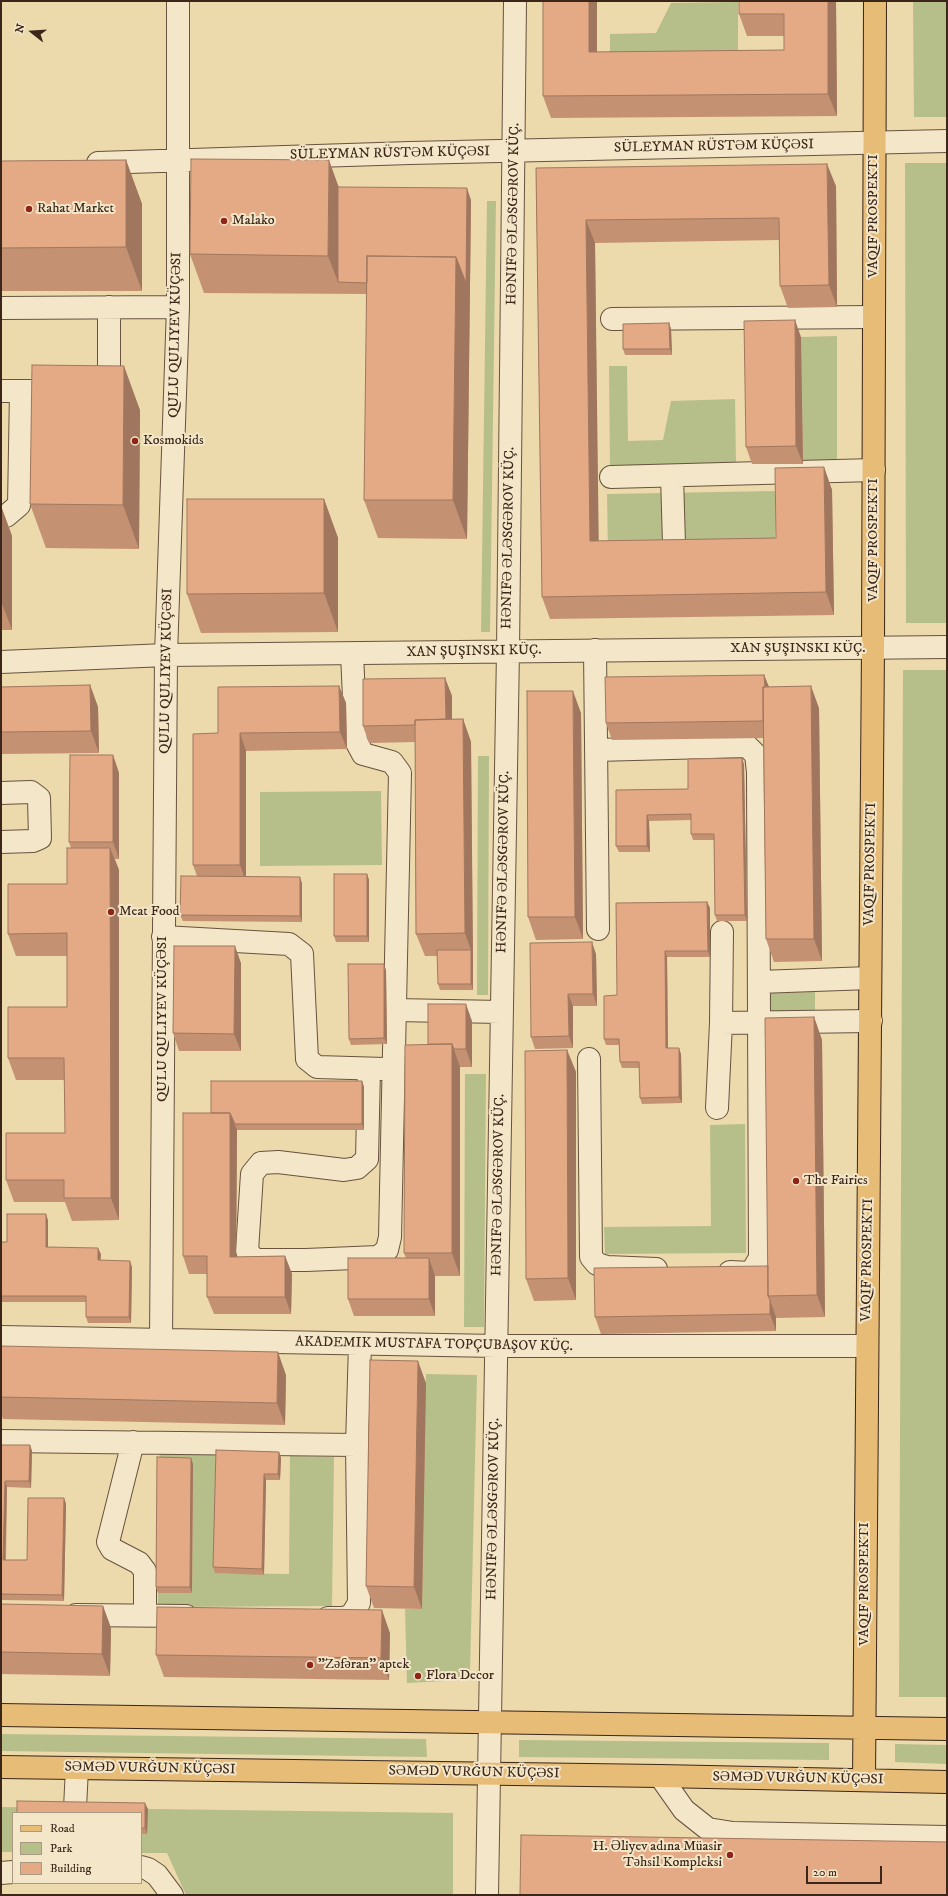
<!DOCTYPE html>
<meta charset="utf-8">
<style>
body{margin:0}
#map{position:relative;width:948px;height:1896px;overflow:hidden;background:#ecd9ac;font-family:"IM FELL DW Pica",serif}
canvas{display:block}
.frame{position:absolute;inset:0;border:2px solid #3b2619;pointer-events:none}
.legend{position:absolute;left:12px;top:1812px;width:130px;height:72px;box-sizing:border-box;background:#f3e6c9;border:1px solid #a99983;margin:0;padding:5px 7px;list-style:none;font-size:12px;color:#3b2619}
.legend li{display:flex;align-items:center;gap:8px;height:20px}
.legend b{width:20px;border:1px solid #a99983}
.north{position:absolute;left:12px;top:12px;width:40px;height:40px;-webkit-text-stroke:3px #f3e6c9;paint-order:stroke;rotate:287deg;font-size:11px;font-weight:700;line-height:16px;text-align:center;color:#3b2619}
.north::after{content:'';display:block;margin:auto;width:14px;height:18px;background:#3b2619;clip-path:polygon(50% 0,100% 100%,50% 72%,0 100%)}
.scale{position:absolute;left:806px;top:1866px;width:76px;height:18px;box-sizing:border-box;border:2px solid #3b2619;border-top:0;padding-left:5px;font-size:12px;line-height:14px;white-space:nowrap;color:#3b2619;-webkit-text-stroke:3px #f3e6c9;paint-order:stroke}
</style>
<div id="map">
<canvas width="948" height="1896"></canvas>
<div class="frame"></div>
<ul class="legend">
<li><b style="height:5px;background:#e6bc76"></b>Road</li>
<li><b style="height:11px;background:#b6bf8a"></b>Park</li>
<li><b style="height:11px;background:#e4aa86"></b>Building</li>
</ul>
<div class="north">N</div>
<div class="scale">20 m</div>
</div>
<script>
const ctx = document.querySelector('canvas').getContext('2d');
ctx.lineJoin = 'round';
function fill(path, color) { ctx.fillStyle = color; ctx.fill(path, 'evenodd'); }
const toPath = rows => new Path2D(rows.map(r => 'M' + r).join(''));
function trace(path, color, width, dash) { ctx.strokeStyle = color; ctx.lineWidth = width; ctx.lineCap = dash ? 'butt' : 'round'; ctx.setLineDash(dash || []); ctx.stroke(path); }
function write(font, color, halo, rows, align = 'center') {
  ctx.font = font + ' "IM FELL DW Pica",serif'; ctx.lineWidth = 4; ctx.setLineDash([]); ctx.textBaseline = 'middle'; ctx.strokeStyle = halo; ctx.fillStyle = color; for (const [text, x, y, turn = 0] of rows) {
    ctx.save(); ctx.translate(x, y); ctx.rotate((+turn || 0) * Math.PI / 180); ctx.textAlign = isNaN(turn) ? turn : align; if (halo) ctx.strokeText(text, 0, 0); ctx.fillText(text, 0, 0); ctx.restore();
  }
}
fill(toPath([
 [913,1,947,1,947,117,914,117],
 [738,2,738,63,610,64,610,34,656,33,671,3],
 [905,163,947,163,947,623,906,623],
 [487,201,496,201,490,632,481,632],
 [837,336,837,464,803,464,801,337],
 [609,366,627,366,628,441,663,440,671,401,735,399,736,463,610,467],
 [775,491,775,551,608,554,607,494],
 [903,670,947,670,947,1697,899,1697],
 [478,756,489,756,488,995,477,995],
 [381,791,382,865,260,866,260,792],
 [815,992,815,1011,767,1012,767,993],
 [465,1074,486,1074,484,1327,464,1327],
 [745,1124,746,1253,605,1254,604,1227,711,1226,710,1125],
 [426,1374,477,1375,470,1673,464,1680,407,1683,405,1609,422,1609],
 [159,1447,219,1448,216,1573,289,1574,290,1456,334,1457,332,1606,158,1607,158,1593,192,1593,193,1464,160,1463],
 [1,1734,426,1739,427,1757,1,1751],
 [519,1740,829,1743,829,1760,519,1757],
 [895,1744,947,1745,947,1764,895,1762],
 [1,1807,453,1813,453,1895,186,1895,167,1853,141,1853,141,1813,13,1813,13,1852,1,1852]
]), '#b6bf8a');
const minor = toPath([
 [98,163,410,153,947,141],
 [1,308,178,307],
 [612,319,873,317],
 [1,391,62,391],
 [100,392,109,385,109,307],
 [672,476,674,544],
 [611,477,874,470],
 [1,516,6,516,19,505,21,391],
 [595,650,598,929],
 [352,654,356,741,363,754,392,762,400,773,390,1237,387,1250,378,1257,306,1260,255,1260,247,1251,252,1174,261,1163,278,1162,344,1170,357,1168,367,1159,369,1069],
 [1,662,166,655,947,647],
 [596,750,747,746,756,755,758,772,760,1258,751,1273,730,1272],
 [1,793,31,792,39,798,40,838,33,841,1,842],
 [722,932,721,1023,871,1021],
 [163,937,289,944,302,954,307,1059,317,1067,385,1069],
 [759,982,870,978],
 [395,1010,501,1012],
 [589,1059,591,1257,597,1264,607,1267,656,1269],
 [717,1108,721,1023],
 [1,1337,497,1346,867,1346],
 [161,1341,166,655,178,307,178,1],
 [1,1441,357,1445],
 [133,1442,108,1542,112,1549,139,1563,145,1571,145,1615],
 [76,1615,186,1616],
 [328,1618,343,1618,351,1616,359,1603,357,1445,360,1344],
 [660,1776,684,1810,708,1829,733,1833,947,1837],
 [75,1808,77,1768],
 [141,1867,148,1869,157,1875,172,1895],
 [1,1873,13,1872],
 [487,1895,508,651,515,1]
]);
const major = toPath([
 [1,1715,947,1729],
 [1,1767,660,1776,947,1782],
 [864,1780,873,648,875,1]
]);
trace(minor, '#67533e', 24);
trace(major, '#3b2619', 24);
trace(minor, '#f3e6c9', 22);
trace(major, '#e6bc76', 22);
fill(toPath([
 [836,1,837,116,551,118,543,96,597,52,784,50,784,36,747,36,739,14],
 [126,160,142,204,142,291,1,291,1,161],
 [536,168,836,186,837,307,788,308,780,286,779,240,595,243,598,541,776,538,824,467,832,490,834,615,550,619,542,597],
 [338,187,471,200,467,539,378,538,364,500,367,294,204,293,190,254],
 [669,323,671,329,672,355,625,355,623,349],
 [801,337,803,464,752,464,746,447],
 [140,410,139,549,46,548,30,504],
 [324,499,338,538,338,632,201,633,187,594],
 [1,506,12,536,12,630,1,630],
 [764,675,769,687,819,708,822,961,774,962,766,939,763,738,612,740,606,723],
 [445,678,452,696,452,719,463,719,471,742,473,990,440,990,438,984,438,956,425,956,416,934,415,742,369,743,363,726],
 [90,685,98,707,99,753,1,754,1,687],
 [339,686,346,703,347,749,246,751,246,876,302,883,302,922,183,921,180,915,197,876,193,865,218,733],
 [581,713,583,939,536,940,528,917],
 [113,755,119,773,119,859,115,859,119,870,119,1220,72,1221,65,1202,14,1202,6,1180,65,1133,65,1080,16,1080,8,1058,67,1007,67,956,16,956,8,934,67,884,71,848,69,842],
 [744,764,747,921,717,921,715,915,714,840,693,840,691,834,691,820,649,821,650,852,619,852,616,846,616,790,688,789],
 [367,874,369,880,369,942,336,942,334,936],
 [707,902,710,908,710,957,667,957,668,1048,681,1054,682,1103,642,1104,640,1098,639,1068,622,1068,620,1062,619,1045,606,1045,604,1039,617,995],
 [596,954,597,1006,573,1006,573,1048,535,1049,531,1037],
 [241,963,241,1051,179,1051,173,1033],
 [386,970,387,1044,351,1045,349,1039],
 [814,1017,822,1040,825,1317,776,1318,776,1317,776,1331,601,1334,595,1317,768,1266],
 [472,1021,472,1067,460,1067,460,1276,435,1276,435,1316,354,1316,348,1299,406,1258,404,1253,428,1044],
 [567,1050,576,1072,576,1300,534,1301,526,1279],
 [362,1081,364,1087,364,1130,237,1130,236,1257,285,1256,292,1274,291,1314,214,1314,207,1297,207,1274,189,1274,183,1256,211,1113],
 [48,1220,48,1247,101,1254,100,1260,132,1267,131,1323,88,1323,86,1317,86,1302,1,1302,1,1242,7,1242],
 [1,1346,286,1375,285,1425,3,1419,1,1414],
 [426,1383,422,1609,374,1608,366,1586],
 [1,1445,30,1445,32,1451,31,1488,7,1487,6,1560,27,1560,64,1498,66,1504,64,1601,1,1600],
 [216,1450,279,1452,281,1458,280,1480,266,1480,264,1575,215,1573,213,1567],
 [193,1464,192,1593,158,1593,156,1587],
 [1,1604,103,1606,111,1628,110,1676,1,1674],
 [390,1633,389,1680,164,1677,156,1655],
 [148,1809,147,1834,141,1834,141,1813]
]), '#c49273');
fill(toPath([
 [589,1,597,1,597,74,589,52],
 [828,1,836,1,837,116,828,94],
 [126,160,142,204,142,291,126,247],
 [329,160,343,199,338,282,328,256],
 [827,164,836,186,837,307,829,285],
 [467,188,471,200,467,539,453,500,456,257],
 [586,220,595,243,599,563,590,541],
 [795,320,801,337,803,464,796,446],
 [669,323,671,329,672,355,670,349],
 [124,366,140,410,139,549,123,505],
 [824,467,832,490,834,615,826,592],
 [324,499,338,538,338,632,324,593],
 [1,506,12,536,12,630,1,601],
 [764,675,771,692,765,721],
 [445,678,452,696,452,742,446,725],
 [90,685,98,707,99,753,91,731],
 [339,686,346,703,347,749,340,732],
 [811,686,819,708,822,961,814,939],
 [573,691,581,713,583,939,575,917],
 [463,719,471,742,473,956,465,933],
 [240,733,246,751,246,882,240,865],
 [113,755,119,773,119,859,113,842],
 [742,758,744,764,747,921,745,915],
 [647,815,649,821,650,852,647,846],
 [110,848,119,870,119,1220,111,1198],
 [367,874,369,880,369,942,367,936],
 [300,877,302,883,302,922,300,916],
 [707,902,710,908,710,957,708,951],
 [592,942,596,954,597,1006,593,994],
 [235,946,241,963,241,1051,234,1034],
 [471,950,473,956,473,990,471,984],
 [665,951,667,957,668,1054,666,1048],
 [384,964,386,970,387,1044,384,1038],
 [568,994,573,1006,573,1048,569,1036],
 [466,1004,472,1021,472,1067,466,1049],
 [814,1017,822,1040,825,1317,817,1295],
 [452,1044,460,1067,460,1276,452,1253],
 [679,1048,681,1054,682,1103,679,1097],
 [567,1050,576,1072,576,1300,568,1278],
 [362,1081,364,1087,364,1130,362,1124],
 [230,1113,237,1130,236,1274,230,1257],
 [46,1214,48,1220,48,1253,46,1247],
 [98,1248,101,1254,100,1266,98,1260],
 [285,1256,292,1274,291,1314,285,1297],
 [429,1258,435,1276,435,1316,429,1299],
 [130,1261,132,1267,131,1323,129,1317],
 [770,1300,776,1317,776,1331,770,1314],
 [278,1352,286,1375,285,1425,277,1403],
 [418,1361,426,1383,422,1609,414,1587],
 [30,1445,32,1451,31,1488,29,1481],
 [279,1452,281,1458,280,1480,278,1474],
 [191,1458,193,1464,192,1593,190,1587],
 [264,1474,266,1480,264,1575,262,1569],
 [5,1481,7,1487,5,1566,3,1560],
 [64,1498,66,1504,64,1601,62,1595],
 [103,1606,111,1628,110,1676,102,1654],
 [382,1610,390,1633,389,1680,381,1658],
 [145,1803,148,1809,147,1834,145,1828]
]), '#a0775e');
const building = toPath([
 [543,1,589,1,589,52,784,50,784,14,739,14,739,1,828,1,828,94,543,96,543,1],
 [191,159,329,160,328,256,190,254,191,159],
 [126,160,126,247,1,248,1,161,126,160],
 [827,164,829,285,780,286,779,218,586,220,590,541,776,538,775,468,824,467,826,592,542,597,536,168,827,164],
 [338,187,467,188,466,283,456,257,367,256,367,283,338,282,338,187],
 [367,256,456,257,453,500,364,500,367,256],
 [795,320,796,446,746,447,744,321,795,320],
 [669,323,670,349,623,349,623,324,669,323],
 [32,365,124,366,123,505,30,504,32,365],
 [187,499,324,499,324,593,187,594,187,499],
 [764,675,765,687,763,687,763,721,606,723,605,677,764,675],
 [445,678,446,719,415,720,415,725,363,726,363,679,445,678],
 [90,685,91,731,1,732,1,687,90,685],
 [339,686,340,732,240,733,240,865,193,865,193,734,218,733,218,687,339,686],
 [811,686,814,939,766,939,763,687,811,686],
 [527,691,573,691,575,917,528,917,527,691],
 [463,719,465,933,416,934,415,720,463,719],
 [70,755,113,755,113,842,69,842,70,755],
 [742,758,745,915,715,915,714,834,691,834,691,814,647,815,647,846,616,846,616,790,688,789,688,759,742,758],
 [67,848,110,848,111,1198,64,1198,64,1180,6,1180,6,1133,65,1133,64,1058,8,1058,8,1007,67,1007,67,933,8,934,8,884,67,884,67,848],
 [334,874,367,874,367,936,334,936,334,874],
 [181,876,300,877,300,916,180,915,181,876],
 [707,902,708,951,665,951,666,1048,679,1048,679,1097,640,1098,639,1062,620,1062,619,1039,604,1039,604,996,617,995,616,903,707,902],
 [592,942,593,994,568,994,569,1036,531,1037,530,943,592,942],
 [174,946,235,946,234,1034,173,1033,174,946],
 [437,950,471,950,471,984,438,984,437,950],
 [348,964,384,964,384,1038,349,1039,348,964],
 [428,1004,466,1004,466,1049,454,1049,452,1044,428,1044,428,1004],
 [814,1017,817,1295,768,1296,765,1018,814,1017],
 [452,1044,452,1253,404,1253,405,1045,452,1044],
 [567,1050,568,1278,526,1279,525,1051,567,1050],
 [211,1081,362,1081,362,1124,235,1124,230,1113,211,1113,211,1081],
 [183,1113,230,1113,230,1257,285,1256,285,1297,207,1297,207,1256,183,1256,183,1113],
 [7,1214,46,1214,46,1247,98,1248,98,1260,130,1261,129,1317,86,1317,86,1296,1,1296,1,1242,7,1242,7,1214],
 [348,1258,429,1258,429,1299,348,1299,348,1258],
 [768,1266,768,1296,770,1300,770,1314,595,1317,594,1268,768,1266],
 [1,1346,278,1352,277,1403,1,1397,1,1346],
 [370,1360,418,1361,414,1587,366,1586,370,1360],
 [1,1445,30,1445,29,1481,5,1481,3,1560,27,1560,28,1498,64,1498,62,1595,1,1594,1,1445],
 [216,1450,279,1452,278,1474,264,1474,262,1569,213,1567,216,1450],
 [157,1457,191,1458,190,1587,156,1587,157,1457],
 [1,1604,103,1606,102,1654,1,1652,1,1604],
 [157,1607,382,1610,381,1658,156,1655,157,1607],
 [17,1801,145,1803,145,1828,141,1828,141,1813,17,1813,17,1801],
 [521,1835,947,1842,947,1895,520,1895,521,1835]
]);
fill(building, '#e4aa86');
trace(building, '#a0775e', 1);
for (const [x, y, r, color] of [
 [29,209,4,"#8f2418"],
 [224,221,4,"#8f2418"],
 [135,441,4,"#8f2418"],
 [111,912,4,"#8f2418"],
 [796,1181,4,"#8f2418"],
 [310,1665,4,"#8f2418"],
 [418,1676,4,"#8f2418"],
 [730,1855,4,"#8f2418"]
]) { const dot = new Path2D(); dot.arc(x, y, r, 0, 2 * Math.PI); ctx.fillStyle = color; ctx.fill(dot); trace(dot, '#f3e6c9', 1.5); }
write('14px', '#3b2619', '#f3e6c9', [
 ["SÜLEYMAN RÜSTƏM KÜÇƏSI",714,147,-1],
 ["SÜLEYMAN RÜSTƏM KÜÇƏSI",390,154,-1],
 ["HƏNIFƏ ƏLƏSGƏROV KÜÇ.",514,214,-89],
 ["VAQIF PROSPEKTI",874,216,-90],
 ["QULU QULIYEV KÜÇƏSI",176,335,-89],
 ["HƏNIFƏ ƏLƏSGƏROV KÜÇ.",509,538,-89],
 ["VAQIF PROSPEKTI",874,540,-90],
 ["XAN ŞUŞINSKI KÜÇ.",798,649],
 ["XAN ŞUŞINSKI KÜÇ.",474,652,-1],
 ["QULU QULIYEV KÜÇƏSI",167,671,-89],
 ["HƏNIFƏ ƏLƏSGƏROV KÜÇ.",504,862,-89],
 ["VAQIF PROSPEKTI",871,864,-89],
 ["QULU QULIYEV KÜÇƏSI",163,1019,-90],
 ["HƏNIFƏ ƏLƏSGƏROV KÜÇ.",499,1185,-89],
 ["VAQIF PROSPEKTI",868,1260,-89],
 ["AKADEMIK MUSTAFA TOPÇUBAŞOV KÜÇ.",434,1345,1],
 ["HƏNIFƏ ƏLƏSGƏROV KÜÇ.",494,1509,-89],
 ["VAQIF PROSPEKTI",865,1584,-90],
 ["SƏMƏD VURĞUN KÜÇƏSI",150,1769,1],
 ["SƏMƏD VURĞUN KÜÇƏSI",474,1773,1],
 ["SƏMƏD VURĞUN KÜÇƏSI",798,1779,1]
]);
write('14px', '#3b2619', '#f3e6c9', [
 ["Rahat Market",37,209],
 ["Malako",232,221],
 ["Kosmokids",143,441],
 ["Meat Food",119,912],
 ["The Fairies",804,1181],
 ["\"Zəfəran\" aptek",318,1665],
 ["Flora Decor",426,1676],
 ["H. Əliyev adına Müasir",722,1847,"right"],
 ["Təhsil Kompleksi",722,1863,"right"]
], 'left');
</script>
